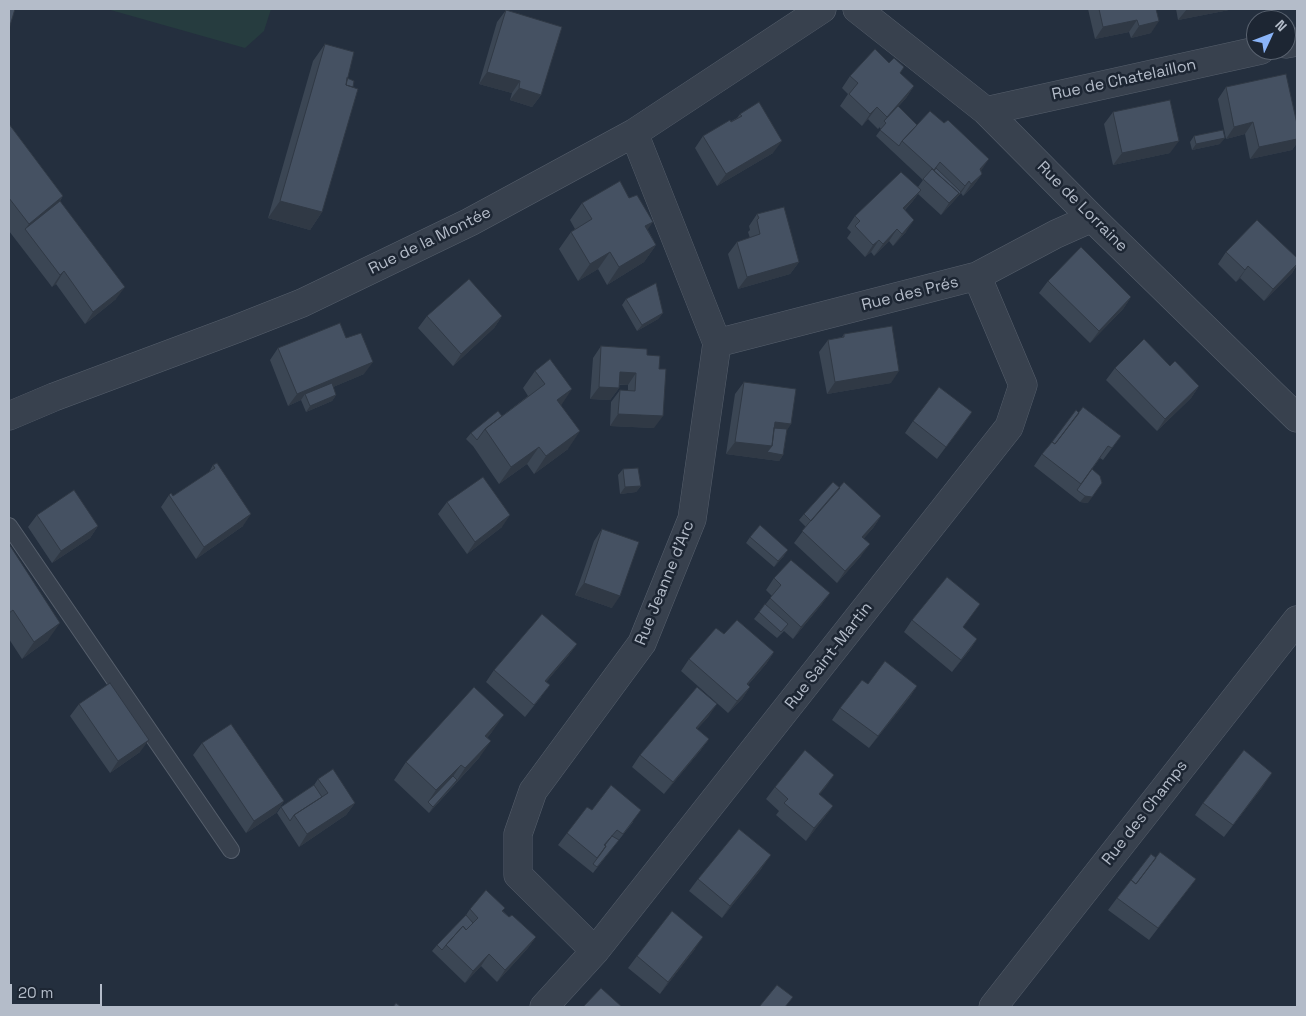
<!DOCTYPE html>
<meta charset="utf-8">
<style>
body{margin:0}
#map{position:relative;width:1306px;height:1016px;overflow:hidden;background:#242f3e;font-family:"Space Grotesk",sans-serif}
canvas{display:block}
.frame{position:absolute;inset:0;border:10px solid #b4bcc9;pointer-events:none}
.north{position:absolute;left:1246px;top:10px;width:50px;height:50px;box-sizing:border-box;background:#1d2633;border:1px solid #59626f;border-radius:50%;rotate:47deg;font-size:14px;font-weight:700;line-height:20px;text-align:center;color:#b4bcc9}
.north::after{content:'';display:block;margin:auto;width:18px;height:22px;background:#8ab4f8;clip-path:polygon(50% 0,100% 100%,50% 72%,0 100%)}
.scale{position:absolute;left:10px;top:984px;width:92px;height:22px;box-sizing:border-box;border:2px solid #b4bcc9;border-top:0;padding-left:6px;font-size:15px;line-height:18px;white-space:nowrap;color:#b4bcc9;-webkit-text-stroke:4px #1d2633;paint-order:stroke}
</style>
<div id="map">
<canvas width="1306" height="1016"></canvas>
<div class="frame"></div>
<div class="north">N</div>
<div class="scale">20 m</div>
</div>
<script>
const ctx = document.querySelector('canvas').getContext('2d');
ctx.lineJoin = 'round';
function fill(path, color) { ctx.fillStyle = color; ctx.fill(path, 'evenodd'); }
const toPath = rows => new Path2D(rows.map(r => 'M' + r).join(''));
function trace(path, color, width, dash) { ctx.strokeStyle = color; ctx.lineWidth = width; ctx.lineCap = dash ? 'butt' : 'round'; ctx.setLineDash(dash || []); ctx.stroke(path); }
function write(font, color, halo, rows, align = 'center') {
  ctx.font = font + ' "Space Grotesk",sans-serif'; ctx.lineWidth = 5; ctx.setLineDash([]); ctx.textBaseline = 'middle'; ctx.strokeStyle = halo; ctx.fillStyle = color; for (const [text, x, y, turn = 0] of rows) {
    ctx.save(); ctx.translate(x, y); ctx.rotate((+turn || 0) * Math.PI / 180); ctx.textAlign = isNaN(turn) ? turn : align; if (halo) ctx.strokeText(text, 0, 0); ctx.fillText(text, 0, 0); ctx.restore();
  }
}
fill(toPath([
 [107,9,271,9,264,31,245,48]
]), '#263c3f');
const service = toPath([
 [9,526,231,850]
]);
const minor = toPath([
 [857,9,986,111,1092,218,1297,418],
 [1286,44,1297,42],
 [986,111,1261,50],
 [717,343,977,276,1056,234,1092,218],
 [9,416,54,397,236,329,302,303,470,222,634,133,822,9],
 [595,951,518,875,518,834,533,791,642,643,692,519,717,343,634,133],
 [544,1007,595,951,1009,427,1023,385,977,276],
 [993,1007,1297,620]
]);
trace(service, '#565f6c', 18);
trace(minor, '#565f6c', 29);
trace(service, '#38414e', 16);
trace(minor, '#38414e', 28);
fill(toPath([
 [1088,9,1156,9,1151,33,1131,38,1129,32,1095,39],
 [1176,9,1234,9,1178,20],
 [506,10,541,95,532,107,510,100,512,93,479,84,497,22],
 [325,44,347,78,322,212,310,230,268,218,313,61],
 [889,63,904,67,900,73,914,86,906,98,898,107,917,125,981,171,982,174,973,186,963,196,961,193,941,215,918,194,912,202,905,210,906,232,893,246,889,241,874,256,871,252,865,257,847,238,851,232,847,228,855,216,918,187,923,180,876,136,881,129,880,128,880,127,878,129,868,119,862,126,840,106,848,94,842,88,850,76],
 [1226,87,1297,124,1297,143,1292,150,1250,159,1245,134,1226,139,1218,99],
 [1113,112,1170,153,1113,165,1104,124],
 [740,114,773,153,717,186,695,148,703,136,737,118],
 [9,124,63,196,60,201,116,299,85,324,56,284,52,287,9,231],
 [1194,136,1220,144,1192,150,1190,142],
 [582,203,648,230,656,245,644,262,607,285,598,269,578,281,559,249,571,232,575,229,570,220],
 [757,214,799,262,790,274,738,289,728,254,737,242,750,238,748,232,750,230,749,226],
 [1226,252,1297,258,1297,265,1292,273,1264,301,1240,278,1236,282,1218,264],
 [1048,281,1131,297,1123,309,1090,343,1039,293],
 [626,299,663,313,658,319,637,331,622,305],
 [427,316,502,316,494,328,453,366,418,328],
 [844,334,891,383,827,394,819,352,828,340,842,337],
 [346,338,364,374,333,387,336,395,332,401,306,412,301,400,288,406,270,360,278,348],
 [601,346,647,355,654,428,610,426,611,402,620,390,628,391,628,385,619,385,619,388,610,400,590,399,593,358],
 [1170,366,1199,386,1191,398,1157,431,1106,380,1115,368],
 [535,371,561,405,568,449,534,474,527,464,499,484,473,446,466,439,471,433,502,416,528,396,523,388],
 [744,382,791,424,787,429,783,455,779,461,726,454,735,394],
 [972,412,937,459,905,433,913,421],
 [1079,413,1121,436,1103,460,1100,458,1092,469,1088,503,1080,502,1034,466,1042,454],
 [213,465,243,526,196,559,161,507,169,495,173,496,209,472],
 [623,469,641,486,636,492,620,494,618,475],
 [840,488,881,516,873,528,864,538,861,556,837,583,794,543,806,527,799,520,804,514],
 [447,502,502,527,467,554,438,514],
 [37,515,98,526,90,538,52,563,28,527],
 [602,529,612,608,575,595,594,541],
 [750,537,784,556,774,567,746,543],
 [9,544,48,640,22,659,9,639],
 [774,578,830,593,821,605,793,639,784,631,777,638,754,619,772,596,766,590],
 [912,620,977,639,969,651,952,672,904,632],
 [724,634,774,652,766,664,748,685,750,687,742,699,728,713,681,671,689,659],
 [577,644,568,656,546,682,541,697,525,717,486,682,494,670],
 [868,684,917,686,909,698,869,748,832,720,840,708],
 [79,704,140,752,110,773,70,716],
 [709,716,697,729,709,739,700,751,664,794,632,767,640,755],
 [492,732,487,738,479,758,429,813,394,780,406,762],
 [202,743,284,801,276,813,246,833,193,755],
 [834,775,819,795,833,806,824,818,806,841,776,815,779,811,766,799,775,787],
 [318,779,355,803,346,815,299,847,277,813,281,807,314,785],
 [1264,785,1224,837,1195,815,1203,803],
 [592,810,633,822,593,873,558,845,567,833],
 [1156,858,1196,879,1149,940,1108,910,1117,898],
 [762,868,722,918,689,891,698,879],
 [470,909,503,911,509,917,536,937,527,949,497,982,481,966,465,983,432,951,437,945,466,915],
 [695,949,660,994,628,968,637,956]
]), '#3b4654');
fill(toPath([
 [1187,9,1234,9,1178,20],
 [1137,20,1129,32,1095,39,1103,27],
 [1159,21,1151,33,1131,38,1139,26],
 [487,72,520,81,512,93,479,84],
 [914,86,906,98,884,122,884,121,878,129,887,117],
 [519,88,541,95,532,107,510,100],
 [877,107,868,119,862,126,870,114],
 [1253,122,1245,134,1226,139,1234,127],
 [1225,138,1220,144,1192,150,1196,144],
 [1297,139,1297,143,1292,150,1250,159,1259,147],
 [782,141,773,153,717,186,726,174],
 [1179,141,1170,153,1113,165,1122,153],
 [989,159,981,171,980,169],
 [982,174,973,186,963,196,971,184],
 [969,181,961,193,941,215,949,203,960,192],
 [921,190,912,202,894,220,903,208],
 [63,196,51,213,25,229,29,224],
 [280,201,322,212,310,230,268,218],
 [914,220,906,232,893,246,902,234],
 [653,222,641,239,645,226],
 [897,229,889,241,874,256,883,244],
 [879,240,871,252,865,257,873,245],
 [656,245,644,262,607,285,619,267],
 [610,252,598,269,578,281,590,264],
 [799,262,790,274,738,289,747,277],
 [1297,264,1292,273,1264,301,1273,289],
 [1248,266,1240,278,1236,282],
 [64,271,56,284,52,287,60,275],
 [125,287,116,299,85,324,93,312],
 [1131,297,1123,309,1090,343,1099,331],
 [663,313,658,319,637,331,642,325],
 [502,316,494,328,453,366,461,354],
 [373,362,364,374,307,398,305,394,301,400,288,406,297,394],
 [899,371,891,383,827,394,835,382],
 [620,372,636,373,628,385,611,384],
 [1199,386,1191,398,1157,431,1165,419],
 [599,387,619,388,610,400,590,399],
 [572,389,560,407,557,400],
 [336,395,332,401,306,412,310,406],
 [972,412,964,424,937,459,946,447],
 [618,414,663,416,654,428,610,426],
 [775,422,791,424,783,436,770,434],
 [580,431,568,449,534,474,546,456],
 [735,442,772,446,783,455,779,461,726,454],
 [539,447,527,464,499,484,511,467],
 [641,486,636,492,620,494,625,487],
 [1098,489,1088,503,1080,502,1085,496],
 [251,514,243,526,196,559,204,547],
 [510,515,502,527,467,554,475,542],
 [881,516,873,528,854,549,862,537],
 [98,526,90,538,52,563,61,551],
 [870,544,861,556,837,583,845,571],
 [788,550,784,556,774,567,778,561],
 [584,583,620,596,612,608,575,595],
 [830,593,821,605,793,639,801,627],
 [60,623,48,640,22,659,34,642],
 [977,639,969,651,952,672,961,660],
 [577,644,568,656,537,693,545,681],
 [774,652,766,664,738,696,747,684],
 [917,686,909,698,869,748,878,736],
 [750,687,742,699,728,713,737,701],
 [717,704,709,716,687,740,696,728],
 [504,715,492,732,473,754,485,736],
 [709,739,700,751,664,794,673,782],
 [149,740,140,752,110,773,118,761],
 [491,741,479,758,453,786,465,768],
 [461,765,449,782,428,802,436,790],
 [1272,773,1264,785,1224,837],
 [834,775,826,787,810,806,819,794],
 [457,780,453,786,429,813,433,807],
 [284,801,276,813,246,833,254,821],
 [355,803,346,815,299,847,307,834],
 [833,806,824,818,806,841,814,828],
 [771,855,762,868,722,918,730,906],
 [536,937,527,949,497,982,505,970],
 [703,937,695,949,660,994,668,982],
 [489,954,481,966,465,983,473,971]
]), '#303945');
const building = toPath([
 [9,9,15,9,9,29,9,9],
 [1099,9,1156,9,1159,21,1139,26,1137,20,1103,27,1099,9],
 [506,10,562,27,541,95,519,88,520,81,487,72,506,10],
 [325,44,354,52,346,85,358,89,322,212,280,201,325,44],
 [875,49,889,63,894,58,904,67,900,73,914,86,887,117,877,107,870,114,849,94,858,83,850,76,875,49],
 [1286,74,1297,124,1297,139,1259,147,1253,122,1234,127,1226,87,1286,74],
 [347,78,354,81,353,87,346,85,347,78],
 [1170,100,1179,141,1122,153,1113,112,1170,100],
 [759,102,782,141,726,174,703,136,730,120,731,122,742,116,740,114,759,102],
 [898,106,917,125,902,141,899,146,880,130,886,123,884,121,898,106],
 [930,111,944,123,948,120,989,159,980,169,982,174,971,184,969,181,965,186,940,162,934,170,902,141,930,111],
 [9,124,63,196,29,224,9,198,9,124],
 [1223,130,1225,138,1196,144,1194,136,1223,130],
 [936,168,961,192,954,199,959,193,934,171,936,168],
 [932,169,959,193,949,203,923,179,932,169],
 [901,172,921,190,903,208,914,220,902,234,897,229,883,244,879,240,873,245,855,226,860,221,855,216,901,172],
 [620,181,629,198,637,195,653,222,645,226,656,245,619,267,610,252,590,264,571,232,592,219,582,203,620,181],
 [60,201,125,287,93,312,64,271,60,275,25,229,60,201],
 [784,207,799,262,747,277,737,242,760,234,757,220,759,218,757,214,784,207],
 [1257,220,1297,258,1297,264,1273,289,1248,266,1245,270,1226,252,1257,220],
 [1081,247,1131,297,1099,331,1048,281,1081,247],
 [469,279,502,316,461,354,427,316,469,279],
 [656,283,663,313,642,325,626,299,656,283],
 [340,323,346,338,361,333,373,362,297,394,278,348,340,323],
 [892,326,899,371,835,382,828,340,844,337,844,334,892,326],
 [1144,339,1170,366,1175,361,1199,386,1165,419,1115,368,1144,339],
 [601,346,647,349,647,355,660,356,659,369,666,369,663,416,618,414,620,390,635,391,636,373,620,372,619,388,599,387,601,346],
 [550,359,572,389,557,400,580,431,546,456,539,447,511,467,485,429,545,384,535,371,550,359],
 [744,382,796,389,791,424,775,422,772,446,735,442,744,382],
 [332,383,336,395,310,406,305,394,332,383],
 [939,387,972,412,946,447,913,421,939,387],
 [1083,407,1121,436,1112,448,1108,446,1081,484,1042,454,1052,442,1055,444,1083,407],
 [1076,410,1079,413,1055,444,1052,442,1076,410],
 [498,411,502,416,485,429,477,440,471,433,498,411],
 [774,428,787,429,783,455,767,452,772,446,774,428],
 [217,463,251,514,204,547,169,495,171,493,173,496,215,468,213,465,217,463],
 [638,468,641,486,625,487,623,469,638,468],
 [1092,469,1100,476,1102,483,1092,497,1085,496,1077,490,1092,469],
 [483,477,510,515,475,542,447,502,483,477],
 [833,482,840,488,811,521,804,514,833,482],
 [844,482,881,516,862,537,870,544,845,571,802,531,844,482],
 [74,490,98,526,61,551,37,515,74,490],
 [760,525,788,550,778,561,750,537,760,525],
 [602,529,639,542,620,596,584,583,602,529],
 [9,544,60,623,34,642,13,610,9,613,9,544],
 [791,560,830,593,801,627,770,598,781,585,774,578,791,560],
 [947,577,980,604,963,627,977,639,961,660,912,620,947,577],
 [765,604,788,624,781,632,759,612,765,604],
 [542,614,577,644,545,681,550,685,534,705,494,670,542,614],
 [737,620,774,652,747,684,750,687,737,701,689,659,716,628,724,634,737,620],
 [885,661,917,686,878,736,840,708,862,680,868,684,885,661],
 [110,683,149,740,118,761,79,704,110,683],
 [474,687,504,715,485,736,491,741,465,768,461,765,436,790,406,762,474,687],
 [697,687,717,704,696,728,709,739,673,782,640,755,697,687],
 [231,724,284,801,254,821,202,743,231,724],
 [805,750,834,775,819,794,833,806,814,828,784,803,788,799,775,787,805,750],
 [1244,750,1272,773,1233,825,1203,803,1244,750],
 [333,769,355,803,307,834,294,815,328,793,318,779,333,769],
 [453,776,457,780,433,807,428,802,453,776],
 [314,785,322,797,294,815,290,821,281,807,314,785],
 [611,785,641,810,623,834,617,830,604,845,606,846,597,858,567,833,587,807,592,810,611,785],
 [739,829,771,855,730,906,698,879,739,829],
 [612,836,619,840,597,867,593,864,602,852,606,846,605,845,612,836],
 [1160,852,1196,879,1158,928,1117,898,1131,880,1136,884,1160,852],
 [1151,854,1156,858,1136,884,1131,880,1151,854],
 [486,890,505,908,502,911,509,917,512,915,536,937,505,970,489,954,473,971,446,945,463,926,466,930,478,918,470,909,486,890],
 [672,911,703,937,668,982,637,956,672,911],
 [466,915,473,923,466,930,463,926,446,945,442,950,437,945,466,915],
 [777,985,793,997,785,1007,759,1007,777,985],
 [601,988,622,1007,583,1007,601,988],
 [396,1003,401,1007,393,1007,396,1003]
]);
fill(building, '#455162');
trace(building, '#303945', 1);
write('16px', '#b4bcc9', '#1d2633', [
 ["Rue de Chatelaillon",1124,80,-12],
 ["Rue de Lorraine",1082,207,45],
 ["Rue de la Montée",430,241,-26],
 ["Rue des Prés",910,294,-14],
 ["Rue Jeanne d'Arc",665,583,-68],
 ["Rue Saint-Martin",829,656,-52],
 ["Rue des Champs",1145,813,-52]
]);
</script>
